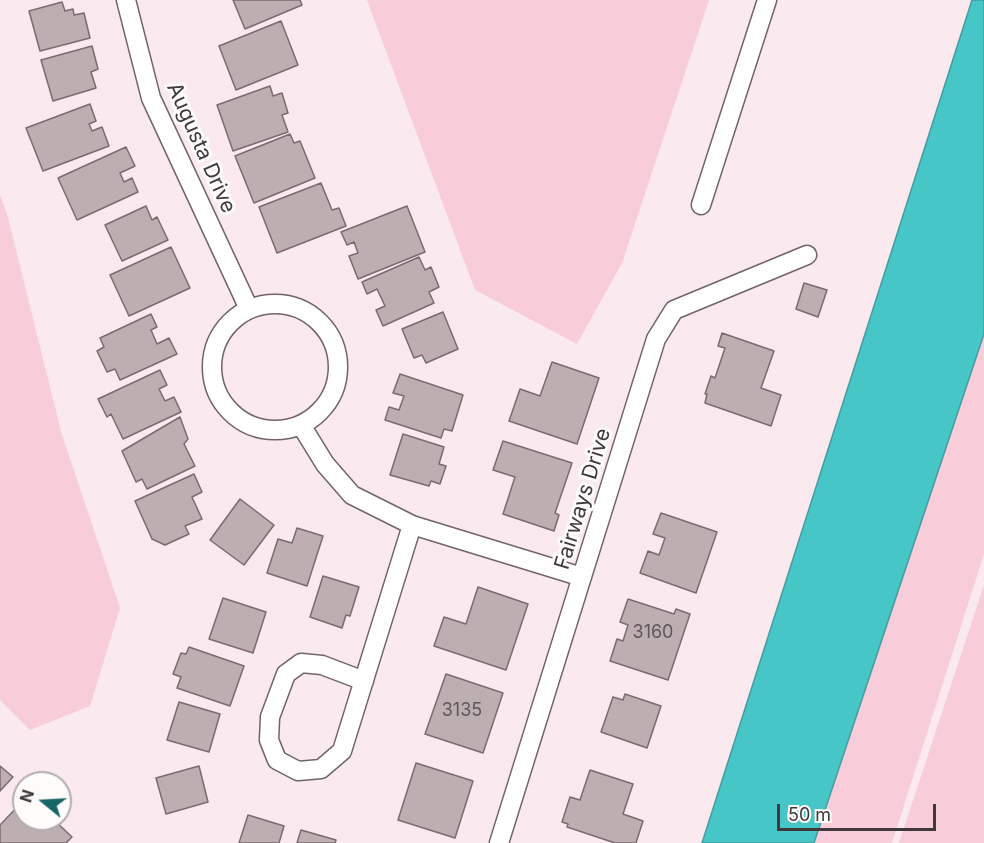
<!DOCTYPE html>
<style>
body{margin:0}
#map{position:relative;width:984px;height:843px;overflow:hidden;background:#fae9ee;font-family:Inter,sans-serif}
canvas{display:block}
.north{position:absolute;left:12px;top:771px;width:60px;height:60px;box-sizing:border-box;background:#fefbfb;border:2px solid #b2adae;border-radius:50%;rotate:288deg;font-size:16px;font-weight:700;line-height:24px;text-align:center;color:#40393b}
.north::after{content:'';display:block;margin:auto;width:21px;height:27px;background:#166567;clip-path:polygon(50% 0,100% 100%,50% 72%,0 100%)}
.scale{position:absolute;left:777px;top:804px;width:159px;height:27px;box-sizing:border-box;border:3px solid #40393b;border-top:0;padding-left:8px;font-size:18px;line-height:21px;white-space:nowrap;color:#40393b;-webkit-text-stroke:4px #fefbfb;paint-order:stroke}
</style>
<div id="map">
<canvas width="984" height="843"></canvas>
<div class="north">N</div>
<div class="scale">50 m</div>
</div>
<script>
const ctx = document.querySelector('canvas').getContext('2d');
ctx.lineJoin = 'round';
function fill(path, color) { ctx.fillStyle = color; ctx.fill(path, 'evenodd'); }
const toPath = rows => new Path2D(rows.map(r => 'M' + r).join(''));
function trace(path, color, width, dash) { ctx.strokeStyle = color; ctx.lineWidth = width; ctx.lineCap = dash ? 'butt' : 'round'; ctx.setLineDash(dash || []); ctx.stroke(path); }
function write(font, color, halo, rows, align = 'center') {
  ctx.font = font + ' Inter,sans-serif'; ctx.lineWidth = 6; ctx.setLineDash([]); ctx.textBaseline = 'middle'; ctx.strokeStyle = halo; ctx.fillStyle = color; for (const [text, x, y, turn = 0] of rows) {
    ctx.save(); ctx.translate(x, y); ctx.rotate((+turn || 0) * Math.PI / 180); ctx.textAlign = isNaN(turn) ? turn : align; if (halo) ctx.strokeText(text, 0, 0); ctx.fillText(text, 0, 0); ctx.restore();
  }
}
fill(toPath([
 [367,0,709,0,622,263,577,344,475,290],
 [0,195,7,214,62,435,120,608,90,706,30,730,0,700],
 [984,334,984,554,892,843,814,843],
 [984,585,984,843,899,843]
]), '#f8ccd9');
const water = toPath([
 [972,0,984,0,984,334,814,843,702,843,972,0]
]);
fill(water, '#47c6c8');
trace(water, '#459c9e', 1.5);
const building = toPath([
 [233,0,300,0,302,5,245,29,233,0],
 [62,2,65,11,73,9,74,15,84,13,90,38,40,51,29,11,62,2],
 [281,21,298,65,236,90,219,46,281,21],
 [92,46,98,69,91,72,96,88,53,101,41,60,92,46],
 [270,86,273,96,282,93,288,113,282,115,288,132,233,151,217,105,270,86],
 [90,104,96,121,89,124,92,131,102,127,109,146,43,171,26,128,90,104],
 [290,134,294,143,300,141,315,178,254,203,235,156,290,134],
 [126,147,135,166,120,173,124,182,132,178,138,192,77,220,58,178,126,147],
 [321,183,332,210,339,208,346,226,277,253,259,207,321,183],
 [146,206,152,220,157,217,168,240,122,261,105,225,146,206],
 [407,206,425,252,358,279,349,256,358,253,354,242,347,245,341,232,407,206],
 [171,247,190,288,129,316,110,275,171,247],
 [419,257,425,270,431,267,439,287,429,292,434,303,383,326,376,310,385,306,377,289,367,294,362,282,419,257],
 [804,283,827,290,818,317,796,309,804,283],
 [443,312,458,349,426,363,422,355,414,358,402,329,443,312],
 [151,314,157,327,151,330,157,344,169,338,177,354,120,380,115,369,107,372,97,351,104,347,100,338,151,314],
 [722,333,774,351,761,388,781,395,771,426,705,403,707,394,705,394,711,376,715,378,725,348,718,346,722,333],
 [552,362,599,378,577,444,509,421,520,389,540,396,552,362],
 [160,370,167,385,159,389,165,401,174,397,181,412,123,439,111,414,107,417,98,399,160,370],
 [400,374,463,395,452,431,444,429,441,438,385,420,389,407,399,410,404,396,393,393,400,374],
 [180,417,188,439,184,444,195,466,147,489,142,479,136,482,122,451,180,417],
 [403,434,444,447,439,464,446,466,440,484,431,481,429,486,390,475,403,434],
 [503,441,572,463,555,513,559,515,554,531,503,514,515,477,493,470,503,441],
 [194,474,202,492,192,497,202,519,185,526,189,534,165,545,152,539,135,501,194,474],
 [240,499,274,525,244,565,210,540,240,499],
 [661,513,717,532,696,593,640,573,648,551,659,555,665,538,653,534,661,513],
 [297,528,323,536,307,586,267,573,278,539,292,543,297,528],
 [323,576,359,587,350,616,346,615,342,628,310,617,323,576],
 [478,587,528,604,506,670,434,646,444,617,466,624,478,587],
 [223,598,266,612,253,653,209,639,223,598],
 [628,599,674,614,676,609,690,614,668,680,610,661,617,639,623,641,628,625,620,622,628,599],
 [189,647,244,666,230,706,177,688,181,677,173,674,181,653,186,654,189,647],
 [446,674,503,693,483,753,425,734,446,674],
 [625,694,661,706,647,748,601,732,613,697,623,700,625,694],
 [179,702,220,714,209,752,167,740,179,702],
 [416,763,473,781,455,838,398,820,416,763],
 [0,766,13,777,0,791,0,766],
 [199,766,208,802,166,814,156,778,199,766],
 [590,770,633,784,623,814,643,821,636,843,615,843,567,827,568,824,562,822,570,797,580,800,590,770],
 [24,800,24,819,53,819,72,837,66,843,0,843,0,825,24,800],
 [248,815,284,826,279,843,239,843,248,815],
 [301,830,336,840,335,843,297,843,301,830]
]);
fill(building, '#bdaeb2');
trace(building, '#796b6f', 1.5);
const minor = toPath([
 [126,0,151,98,249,309],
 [701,205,767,0],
 '212 367a63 63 0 1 1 126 0a63 63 0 1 1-126 0Z',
 [301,425,325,464,352,495,412,525,582,577],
 [364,681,322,665,301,663,286,674,270,717,269,740,277,760,298,771,321,769,342,751,412,525],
 [499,843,656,339,674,310,807,255]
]);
trace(minor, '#716467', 21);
trace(minor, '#fff', 18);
write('18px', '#5f5659', null, [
 ["3160",653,633],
 ["3135",462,711]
]);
write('21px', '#40393b', '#fefbfb', [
 ["Augusta Drive",201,148,66],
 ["Fairways Drive",583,499,-73]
]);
</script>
